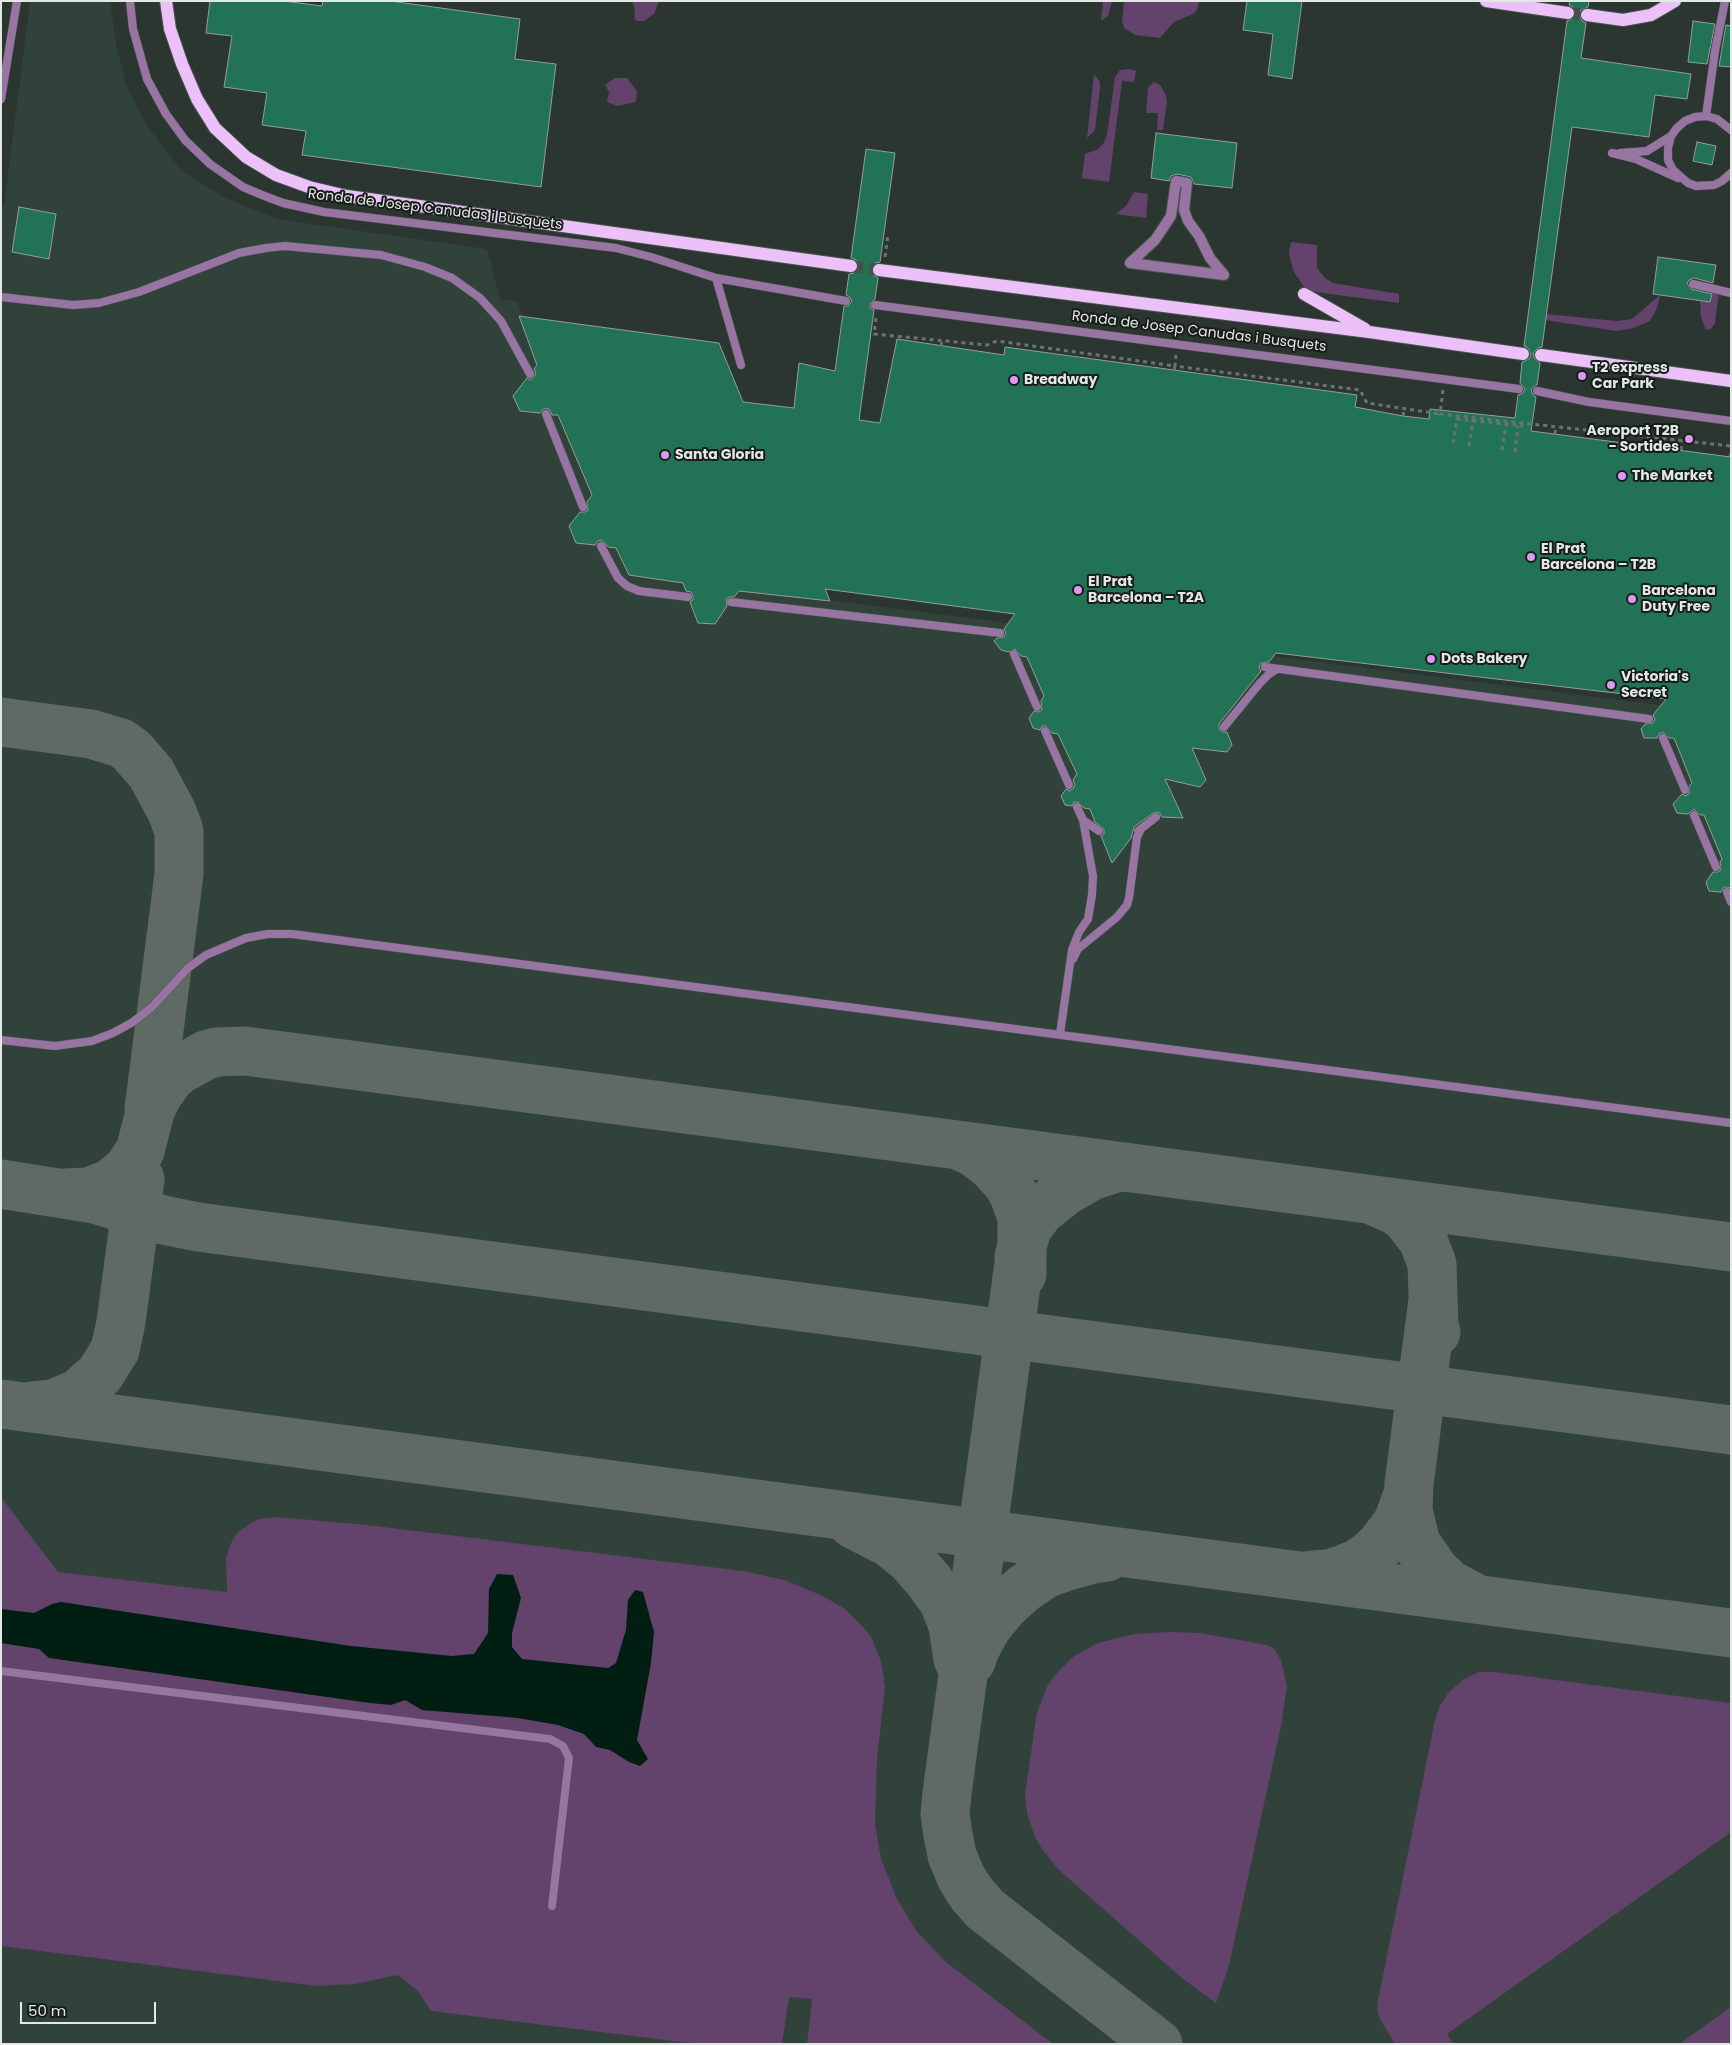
<!DOCTYPE html>
<meta charset="utf-8">
<style>
body{margin:0}
#map{position:relative;width:1732px;height:2045px;overflow:hidden;background:#2b3631;font-family:Poppins,sans-serif}
canvas{display:block}
.frame{position:absolute;inset:0;border:2px solid #e2e9e5;pointer-events:none}
.scale{position:absolute;left:20px;top:2002px;width:136px;height:22px;box-sizing:border-box;border:2px solid #e2e9e5;border-top:0;padding-left:6px;font-size:15px;line-height:18px;white-space:nowrap;color:#e2e9e5;-webkit-text-stroke:4px #171c1a;paint-order:stroke}
</style>
<div id="map">
<canvas width="1732" height="2045"></canvas>
<div class="frame"></div>
<div class="scale">50 m</div>
</div>
<script>
const ctx = document.querySelector('canvas').getContext('2d');
ctx.lineJoin = 'round';
function fill(path, color) { ctx.fillStyle = color; ctx.fill(path, 'evenodd'); }
const toPath = rows => new Path2D(rows.map(r => 'M' + r).join(''));
function trace(path, color, width, dash) { ctx.strokeStyle = color; ctx.lineWidth = width; ctx.lineCap = dash ? 'butt' : 'round'; ctx.setLineDash(dash || []); ctx.stroke(path); }
function write(font, color, halo, rows, align = 'center') {
  ctx.font = font + ' Poppins,sans-serif'; ctx.lineWidth = 4; ctx.setLineDash([]); ctx.textBaseline = 'middle'; ctx.strokeStyle = halo; ctx.fillStyle = color; for (const [text, x, y, turn = 0] of rows) {
    ctx.save(); ctx.translate(x, y); ctx.rotate((+turn || 0) * Math.PI / 180); ctx.textAlign = isNaN(turn) ? turn : align; if (halo) ctx.strokeText(text, 0, 0); ctx.fillText(text, 0, 0); ctx.restore();
  }
}
fill(toPath([
 [30,1,110,1,116,44,126,85,145,123,181,170,225,198,277,219,487,249,500,300,517,301,629,575,1731,714,1731,2044,1,2044,1,206,4,206]
]), '#30423a');
fill(toPath([
 [632,1,659,1,654,14,644,21,637,21,634,18,635,10],
 [1103,1,1112,1,1108,16,1101,21],
 [1124,1,1199,1,1197,10,1193,14,1174,22,1160,38,1135,35,1124,28,1122,21],
 [1130,69,1136,71,1134,82,1122,81,1109,182,1082,178,1085,154,1098,149,1103,144,1107,135,1115,77,1120,70],
 [1094,74,1100,82,1100,88,1095,130,1087,138],
 [615,78,627,78,637,91,636,102,617,106,607,102,609,92,605,85],
 [1154,82,1160,85,1165,93,1167,102,1163,130,1157,130,1158,113,1146,113,1148,88],
 [1134,192,1148,194,1146,218,1116,214,1126,206],
 [1291,242,1317,245,1317,268,1325,278,1333,283,1399,294,1399,303,1307,291,1294,272,1290,259,1289,252],
 [1712,291,1719,291,1715,323,1711,329,1706,330,1701,317,1700,301,1710,302],
 [1660,295,1657,308,1650,321,1634,328,1616,331,1545,320,1546,314,1617,321,1632,319],
 [1,1497,58,1572,227,1592,226,1557,232,1541,237,1533,251,1523,259,1519,277,1517,367,1525,743,1571,784,1580,823,1596,845,1609,863,1627,871,1637,881,1661,885,1686,877,1759,875,1824,881,1859,897,1899,917,1932,946,1962,1053,2044,807,2044,812,1999,789,1997,782,2044,697,2044,431,2011,418,1991,398,1975,355,1984,317,1986,1,1946],
 [1169,1632,1200,1633,1267,1645,1274,1649,1281,1660,1287,1686,1281,1726,1229,1965,1216,2003,1183,1979,1059,1870,1042,1849,1035,1837,1027,1813,1025,1794,1037,1712,1047,1687,1055,1675,1074,1656,1098,1643,1134,1634],
 [1479,1672,1494,1672,1731,1703,1731,1832,1447,2034,1453,2044,1395,2044,1379,2017,1377,2005,1435,1720,1439,1707,1449,1692,1464,1679],
 [1731,2007,1731,2044,1679,2044]
]), '#63426c');
fill(toPath([
 [497,1574,513,1575,521,1598,512,1633,512,1647,522,1659,608,1668,616,1663,626,1630,628,1600,635,1590,643,1592,654,1632,651,1663,637,1740,648,1759,640,1766,629,1762,610,1750,596,1747,584,1734,558,1725,518,1718,422,1710,405,1700,391,1705,370,1703,49,1658,39,1649,1,1643,1,1609,34,1613,52,1604,61,1602,351,1646,452,1656,474,1654,488,1633,489,1589]
]), '#001e12');
trace(toPath([
 [1,722,91,734,121,743,132,751,151,773,172,812,179,831,179,874,149,1109],
 [957,1145,972,1151,992,1166,1008,1184,1014,1195,1022,1218,1022,1274],
 [1,1184,95,1199,163,1220,198,1227,1731,1430],
 [66,1193,88,1192,110,1184,127,1170,140,1151,150,1112,157,1096,170,1078,179,1070,206,1055,217,1052,245,1051,1731,1247],
 [1372,1200,1395,1210,1406,1218,1423,1240,1432,1264,1434,1326,1436,1332],
 [1022,1241,947,1793,945,1814,948,1835,952,1855,961,1877,971,1893,985,1909,1158,2044],
 [1019,1257,1027,1229,1040,1211,1064,1192,1091,1176,1116,1168,1126,1167],
 [1433,1300,1409,1484,1408,1511,1416,1543,1435,1571,1449,1584,1477,1599],
 [1,1404,1731,1633],
 [32,1406,53,1404,79,1393,100,1374,115,1350,121,1322,140,1179],
 [853,1524,890,1543,910,1559,929,1581,944,1602,953,1626,958,1659],
 [1312,1575,1328,1574,1342,1570,1356,1564,1369,1556,1380,1546,1398,1522,1408,1494],
 [971,1661,975,1649,987,1627,1004,1606,1023,1589,1045,1574,1067,1566,1093,1559,1107,1557]
]), '#606a64', 49);
const building = toPath([
 [210,1,284,1,322,6,323,1,390,1,520,19,515,59,556,64,541,187,302,155,306,131,262,125,267,93,224,87,232,36,206,33,210,1],
 [1247,1,1302,1,1292,79,1268,75,1273,34,1243,30,1247,1],
 [1570,1,1589,1,1588,7,1581,10,1579,14,1582,21,1586,23,1581,58,1691,74,1687,99,1655,95,1649,137,1572,127,1542,347,1538,348,1533,353,1534,358,1540,363,1537,385,1533,387,1531,390,1533,395,1536,397,1531,431,1731,457,1731,888,1724,887,1721,892,1709,891,1706,882,1713,872,1718,872,1721,870,1720,862,1722,859,1704,815,1700,815,1694,809,1688,814,1677,813,1673,804,1682,794,1685,796,1689,794,1689,786,1692,783,1674,738,1669,738,1663,732,1659,734,1657,738,1644,738,1641,729,1645,724,1653,723,1655,719,1653,715,1666,699,1276,653,1269,662,1261,663,1259,667,1261,671,1219,724,1219,729,1223,732,1227,732,1232,745,1227,752,1192,748,1206,780,1200,787,1165,779,1183,818,1162,817,1159,812,1153,813,1134,827,1131,838,1112,863,1101,836,1104,834,1104,829,1095,822,1090,809,1084,808,1078,802,1074,802,1072,806,1065,805,1061,796,1066,789,1069,791,1073,789,1075,785,1073,780,1077,774,1058,734,1052,733,1046,726,1042,726,1040,730,1033,728,1029,718,1034,711,1039,712,1042,710,1041,701,1044,696,1027,657,1021,656,1015,649,1009,652,1001,650,994,641,997,638,1004,637,1006,633,1004,629,1015,614,825,589,830,601,739,591,734,597,729,597,726,599,727,606,715,624,698,623,690,602,693,600,693,595,691,592,686,591,683,583,629,575,616,548,608,547,602,540,598,541,595,545,576,543,569,526,580,512,585,512,588,510,587,502,592,495,558,415,552,415,550,410,546,408,542,410,540,413,520,411,513,396,527,378,530,380,534,377,536,374,534,369,537,365,519,316,719,343,743,402,794,408,799,363,835,371,844,306,848,306,852,301,850,297,846,295,849,274,854,273,859,267,856,260,851,258,866,149,895,153,880,262,875,263,871,269,872,274,878,278,875,299,870,304,870,308,874,310,859,420,880,423,897,339,1004,355,1005,347,1357,395,1355,407,1403,416,1429,419,1430,409,1515,418,1518,395,1523,393,1525,389,1520,383,1522,362,1529,359,1531,355,1528,348,1524,346,1567,21,1574,18,1576,14,1573,7,1569,5,1570,1],
 [1693,21,1715,24,1707,64,1688,62,1693,21],
 [1726,25,1731,26,1731,67,1719,66,1726,25],
 [1156,133,1237,143,1232,188,1194,184,1191,177,1177,174,1171,176,1169,181,1151,178,1156,133],
 [1697,142,1716,146,1712,165,1693,161,1697,142],
 [19,207,56,214,49,259,12,252,19,207],
 [1658,257,1716,265,1713,283,1694,278,1689,280,1687,283,1691,289,1712,294,1710,302,1653,294,1658,257]
]);
fill(building, '#227356');
trace(building, '#929f99', 1);
trace(toPath([
 [1568,13,1587,15],
 [851,266,879,270]
]), '#46514c', 12, [12, 6]);
const service = toPath([
 [130,1,133,29,147,79,166,114,185,140,210,164,243,187,262,195,283,203,324,212,616,248,651,257,716,278,846,301],
 [1,99,17,1],
 [1706,116,1715,51,1725,1],
 [1731,130,1717,119,1706,116,1695,117,1685,121,1677,128,1671,136,1668,148,1668,160,1673,170,1688,183,1696,186,1714,185,1722,181,1731,173],
 [1612,153,1636,159,1678,178],
 [1620,153,1647,151,1671,136],
 [716,278,741,365],
 [1693,284,1731,293],
 [1,297,73,305,99,303,139,292,239,253,266,248,285,246,381,255,425,267,452,278,480,298,501,321,530,374],
 [875,305,1519,389],
 [1537,391,1589,402,1731,421],
 [546,414,583,507],
 [601,546,618,578,627,586,639,591,688,597],
 [731,602,1000,633],
 [1014,654,1037,707],
 [1265,667,1649,719],
 [1224,727,1260,683,1269,674,1277,669],
 [1045,731,1069,785],
 [1663,738,1685,790],
 [1077,807,1083,820,1099,831],
 [1694,815,1716,867],
 [1138,831,1156,817],
 [1727,892,1731,902],
 [1073,959,1078,949,1117,917,1127,905,1129,898,1137,837,1141,829],
 [1060,1034,1072,950,1079,932,1088,919,1092,895,1093,876,1083,820],
 [1,1040,55,1046,92,1041,113,1033,133,1022,152,1007,188,968,206,955,246,938,268,934,292,934,1731,1123],
 [1,1671,550,1739,563,1746,569,1758,552,1906]
]);
const pedestrian = toPath([
 [1176,181,1187,183,1184,210,1188,221,1199,236,1210,258,1224,275,1130,263,1155,240,1171,216,1176,181]
]);
const primary = toPath([
 [166,1,170,29,182,64,197,99,215,128,246,157,276,175,309,187,347,196,851,266],
 [1486,1,1568,13],
 [1587,15,1623,20,1651,15,1675,1],
 [879,270,1369,332,1523,354],
 [1304,294,1365,329],
 [1541,355,1731,381]
]);
trace(service, '#48534e', 9);
trace(pedestrian, '#48534e', 12);
trace(primary, '#48534e', 14);
trace(toPath([
 [885,257,888,235],
 [876,318,874,334,987,345,997,341,1175,366,1174,370],
 [941,346,942,340],
 [1176,355,1175,366,1360,390,1367,403,1440,414],
 [1443,390,1440,414,1731,446],
 [1403,416,1404,408],
 [1555,434,1556,427],
 [1453,443,1457,419,1523,426],
 [1469,446,1473,420],
 [1502,450,1506,425],
 [1681,450,1682,441],
 [1515,452,1518,426],
 [1730,456,1731,453]
]), '#6a746f', 3, [4, 4]);
trace(service, '#9774a2', 8);
trace(pedestrian, '#9774a2', 10);
trace(primary, '#ecc1f9', 12);
for (const [x, y, r, color] of [
 [1582,376,5,"#de98f2"],
 [1014,380,5,"#de98f2"],
 [1689,439,5,"#de98f2"],
 [665,455,5,"#de98f2"],
 [1622,476,5,"#de98f2"],
 [1531,557,5,"#de98f2"],
 [1078,590,5,"#de98f2"],
 [1632,599,5,"#de98f2"],
 [1431,659,5,"#de98f2"],
 [1611,685,5,"#de98f2"]
]) { const dot = new Path2D(); dot.arc(x, y, r, 0, 2 * Math.PI); ctx.fillStyle = color; ctx.fill(dot); trace(dot, '#171c1a', 2); }
write('14px', '#e2e9e5', '#171c1a', [
 ["Ronda de Josep Canudas i Busquets",435,210,7],
 ["Ronda de Josep Canudas i Busquets",1199,332,7]
]);
write('bold 14px', '#e2e9e5', '#171c1a', [
 ["T2 express",1592,368],
 ["Car Park",1592,384],
 ["Breadway",1024,380],
 ["Aeroport T2B",1679,431,"right"],
 ["- Sortides",1679,447,"right"],
 ["Santa Gloria",675,455],
 ["The Market",1632,476],
 ["El Prat",1541,549],
 ["Barcelona – T2B",1541,565],
 ["El Prat",1088,582],
 ["Barcelona – T2A",1088,598],
 ["Barcelona",1642,591],
 ["Duty Free",1642,607],
 ["Dots Bakery",1441,659],
 ["Victoria's",1621,677],
 ["Secret",1621,693]
], 'left');
</script>
